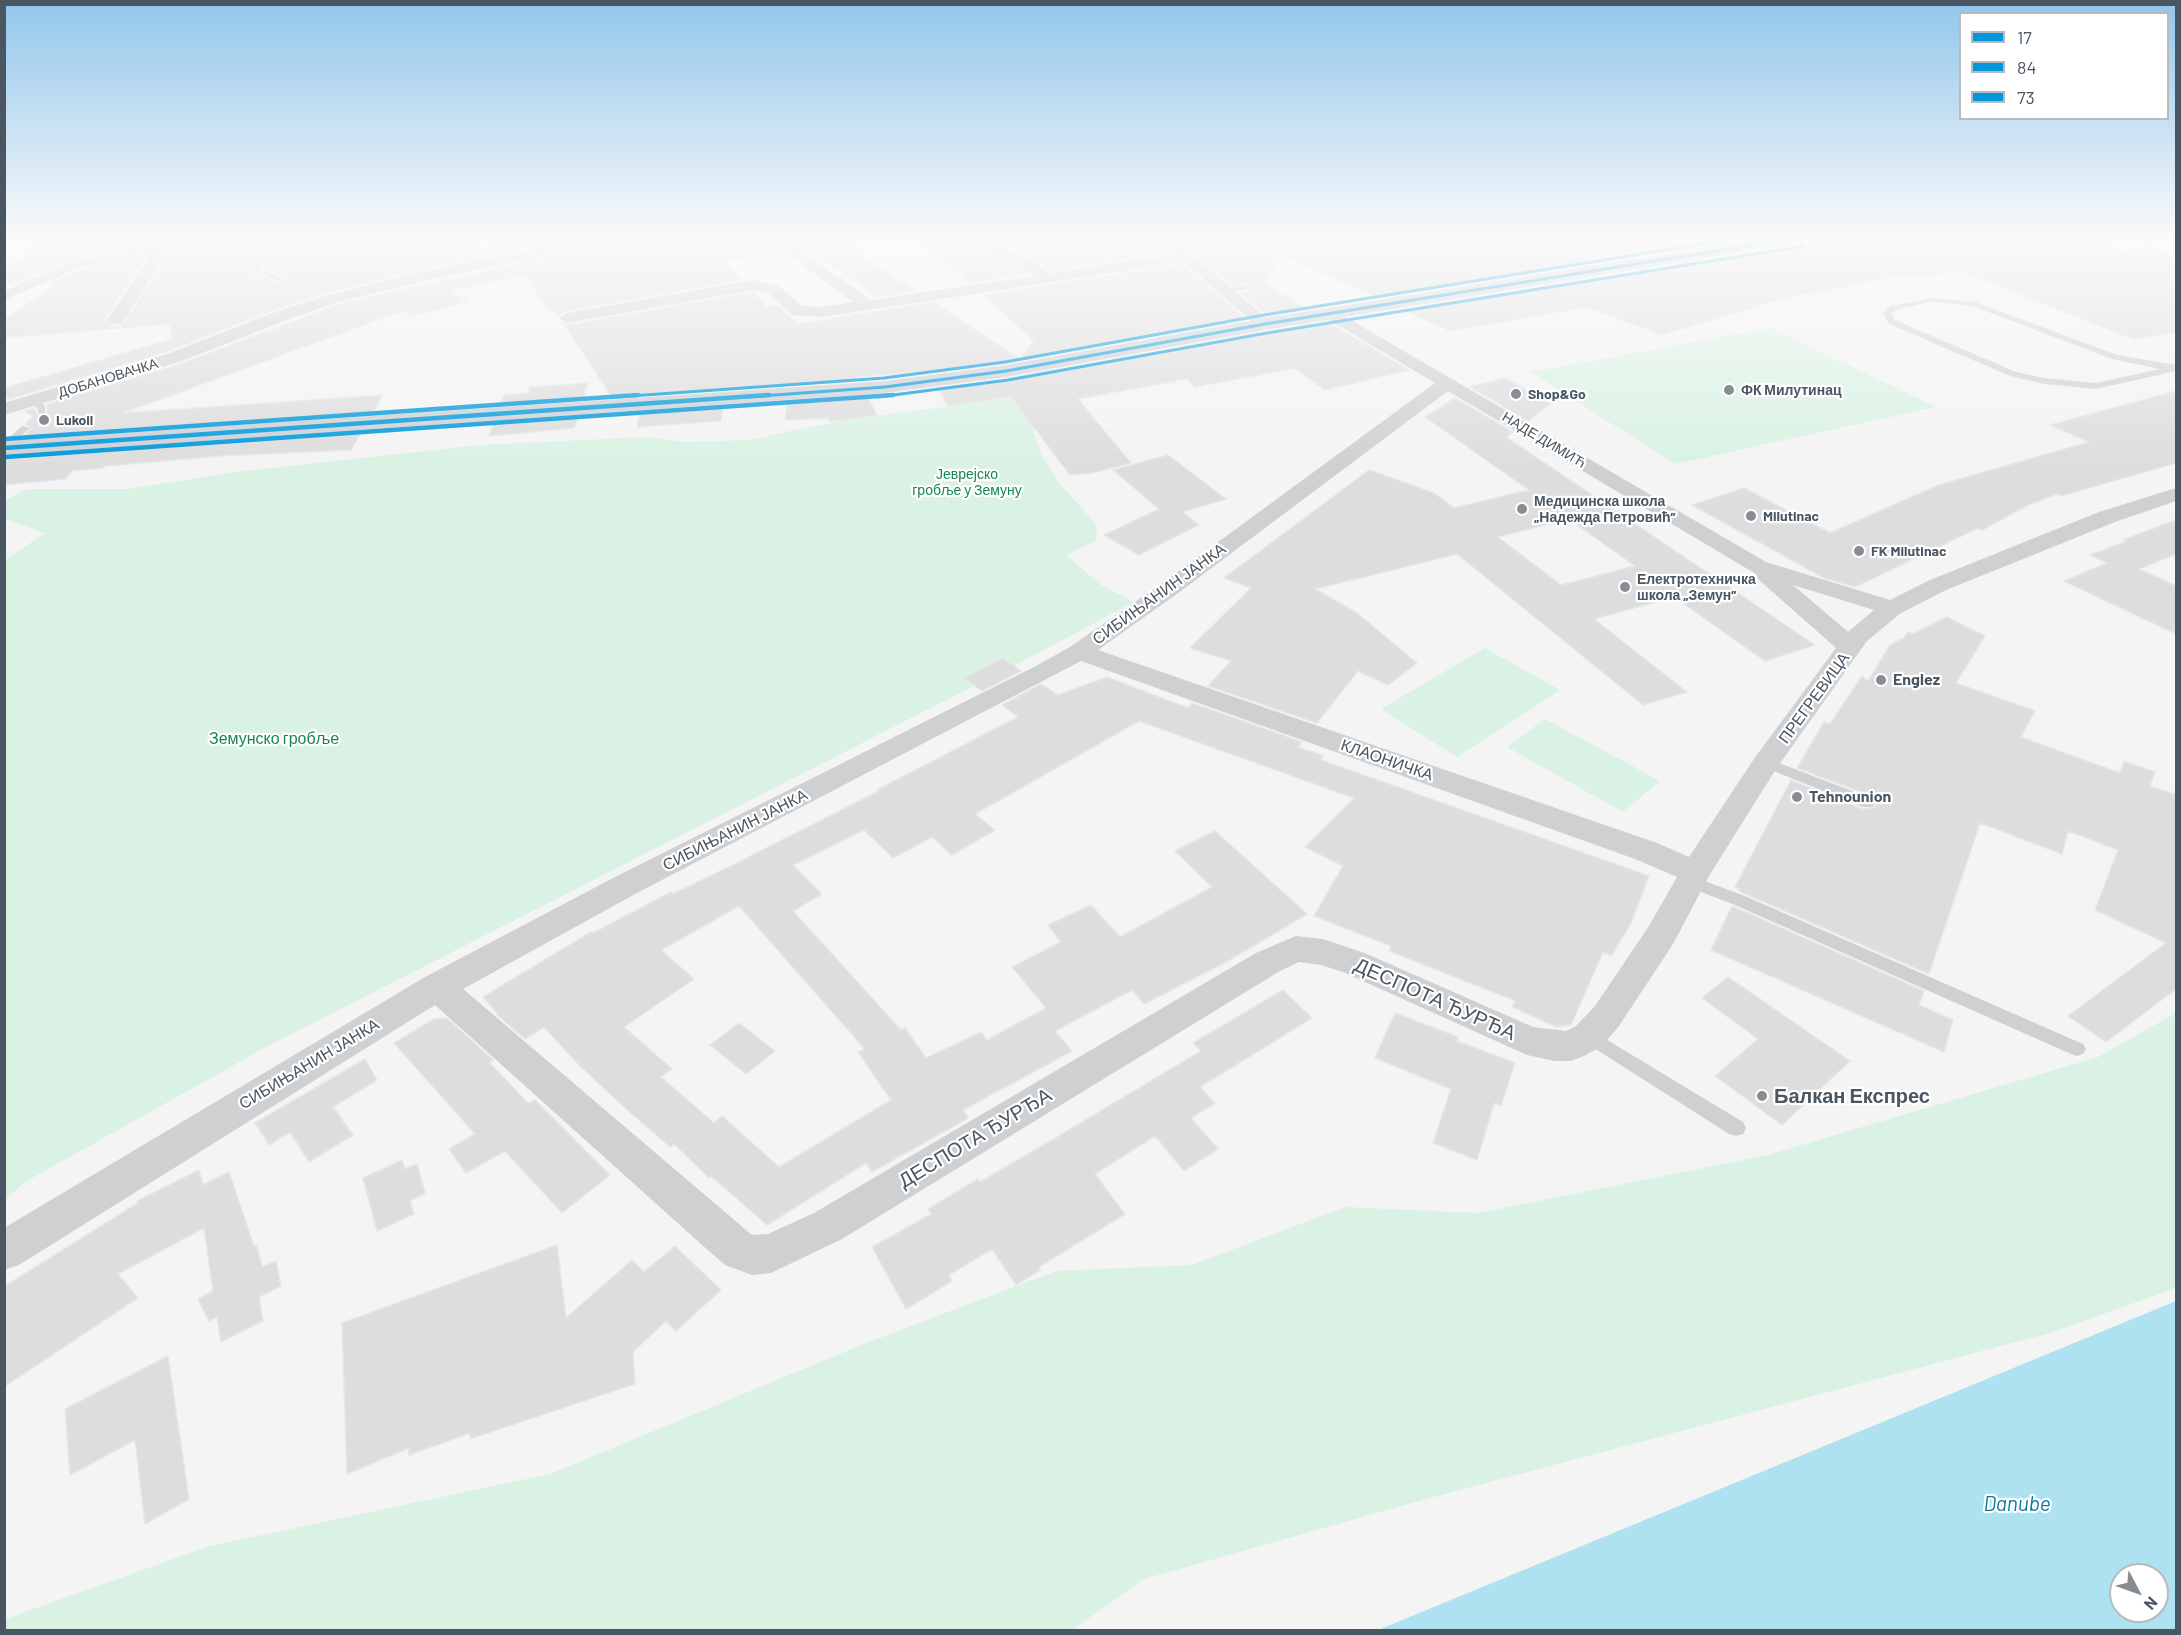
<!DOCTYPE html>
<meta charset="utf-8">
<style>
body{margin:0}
#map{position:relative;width:2181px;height:1635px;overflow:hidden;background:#f4f4f4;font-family:Barlow,sans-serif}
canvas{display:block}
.frame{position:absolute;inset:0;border:6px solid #4a5661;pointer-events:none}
.legend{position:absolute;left:1959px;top:12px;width:210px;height:108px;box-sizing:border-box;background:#fff;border:2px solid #b7bbc0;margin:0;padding:8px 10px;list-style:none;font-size:18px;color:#4a5661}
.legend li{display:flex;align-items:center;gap:12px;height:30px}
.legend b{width:30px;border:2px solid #b7bbc0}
.north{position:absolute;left:2109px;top:1563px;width:60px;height:60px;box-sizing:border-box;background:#fff;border:2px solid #b7bbc0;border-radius:50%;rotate:131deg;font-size:16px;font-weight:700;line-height:24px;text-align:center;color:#4a5661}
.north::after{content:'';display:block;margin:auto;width:21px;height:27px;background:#868d94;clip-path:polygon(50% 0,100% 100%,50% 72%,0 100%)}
</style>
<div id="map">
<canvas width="2181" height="1635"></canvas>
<div class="frame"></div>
<ul class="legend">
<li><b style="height:8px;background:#0098da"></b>17</li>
<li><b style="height:8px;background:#0098da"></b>84</li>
<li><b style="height:8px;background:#0098da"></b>73</li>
</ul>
<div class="north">N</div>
</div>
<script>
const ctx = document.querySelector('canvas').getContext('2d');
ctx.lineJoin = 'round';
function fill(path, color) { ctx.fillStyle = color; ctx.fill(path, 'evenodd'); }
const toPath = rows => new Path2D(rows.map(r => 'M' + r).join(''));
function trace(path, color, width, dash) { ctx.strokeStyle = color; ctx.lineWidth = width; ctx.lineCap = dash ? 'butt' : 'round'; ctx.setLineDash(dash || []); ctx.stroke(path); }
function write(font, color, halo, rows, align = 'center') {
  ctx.font = font + ' Barlow,sans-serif'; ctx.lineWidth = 4.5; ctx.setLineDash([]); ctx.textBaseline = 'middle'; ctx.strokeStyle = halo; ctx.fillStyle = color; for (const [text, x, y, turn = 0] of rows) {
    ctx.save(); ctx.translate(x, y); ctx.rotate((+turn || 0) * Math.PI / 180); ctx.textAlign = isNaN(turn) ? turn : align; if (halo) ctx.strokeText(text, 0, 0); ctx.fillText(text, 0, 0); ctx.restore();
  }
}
fill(toPath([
 [1771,328,1936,407,1675,464,1530,372],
 [1027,396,1033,429,1041,454,1059,483,1097,525,1096,541,1066,555,1101,585,1134,602,1025,660,268,1046,25,1182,5,1200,5,560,45,533,5,519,5,500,28,489,128,489,236,472,479,445,647,437,686,442,749,440,846,420],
 [1485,648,1560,690,1457,757,1381,709],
 [1545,719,1660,781,1623,812,1507,747],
 [2176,1013,2176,1288,2050,1333,1426,1499,1144,1579,1072,1630,5,1630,5,1619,210,1546,550,1474,866,1343,1056,1271,1192,1265,1345,1207,1478,1213,1768,1155,2098,1057]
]), '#d9f2e3');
fill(toPath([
 [2176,1301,2176,1630,1378,1630],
 [2121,1575,2157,1575,2157,1611,2121,1611]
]), '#aee2f0');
const building = toPath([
 [54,237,86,237,61,258,59,265,16,283,4,284,4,269,54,237],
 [104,237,158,237,149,245,81,258,104,237],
 [247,237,270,237,249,272,277,282,282,282,282,275,263,269,283,237,476,237,477,250,545,237,580,237,416,271,328,293,274,310,166,352,9,399,4,396,4,388,172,339,169,324,4,338,4,320,58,283,50,283,80,270,143,256,143,262,105,319,109,326,121,326,163,264,164,256,200,255,244,242,247,237],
 [623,237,762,237,780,252,725,262,742,280,567,311,558,316,555,311,550,312,524,275,451,290,468,302,412,316,405,310,123,413,383,395,372,414,23,437,32,428,25,424,33,417,25,411,34,408,38,416,45,416,47,414,47,404,180,364,342,303,614,243,623,237],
 [789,237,849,237,850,249,916,291,877,297,789,237],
 [918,237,960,237,976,252,1015,263,1028,274,970,283,918,237],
 [982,237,1033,237,1040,242,1063,239,1067,243,1111,237,1155,237,1170,252,1050,271,1027,253,988,242,982,237],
 [1177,237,1757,237,1377,298,1281,254,1265,284,1308,309,1267,315,1240,293,1251,291,1253,285,1248,283,1232,286,1177,237],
 [1870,237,2073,237,2122,252,2151,247,2176,256,2176,332,2135,340,1961,271,1914,278,1905,275,1806,294,1802,293,1662,335,1587,307,1450,331,1403,310,1766,250,1767,253,1870,237],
 [1183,264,1246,319,1006,363,930,373,929,371,857,377,859,381,612,397,563,323,567,325,753,292,767,307,778,305,798,324,933,302,1020,359,1034,341,983,295,1183,264],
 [1328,322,1409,370,1325,390,1295,368,1195,387,1187,379,1078,399,1131,463,1092,473,1070,475,1011,397,948,406,938,388,1006,379,1328,322],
 [1505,378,1550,404,1528,421,1470,387,1505,378],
 [588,383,583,399,500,405,504,395,529,393,530,387,588,383],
 [2176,391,2176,463,2061,496,2057,494,2028,505,1982,530,1978,528,1855,587,1824,578,1692,505,1744,488,1830,533,1939,485,2089,442,2050,425,2176,391],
 [867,396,877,415,830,422,828,418,785,420,787,402,867,396],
 [1455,398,1513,432,1506,437,1815,645,1765,661,1674,597,1594,619,1687,692,1643,705,1457,554,1315,589,1357,613,1417,663,1388,685,1358,671,1317,723,1208,686,1231,661,1190,648,1251,588,1224,578,1369,470,1434,493,1454,508,1529,490,1425,417,1455,398],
 [1569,519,1635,566,1561,585,1498,537,1569,519],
 [723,407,721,421,637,427,640,412,723,407],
 [578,417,574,428,489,436,494,423,578,417],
 [361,432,351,450,220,456,105,466,103,468,72,471,65,479,4,485,4,457,361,432],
 [1168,455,1226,499,1183,512,1199,525,1139,555,1104,535,1159,509,1113,470,1168,455],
 [2176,520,2176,554,2139,569,2176,586,2176,634,2064,581,2107,563,2090,555,2127,541,2123,540,2176,520],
 [1947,617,1985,636,1956,683,2035,711,2021,737,2120,773,2124,761,2155,772,2150,786,2176,795,2176,989,2106,1042,2068,1016,2166,943,2095,910,2118,850,2068,831,2062,854,1980,823,1929,974,1739,891,1740,889,1735,887,1791,780,1862,809,1875,808,1877,802,1874,797,1797,768,1824,722,1830,724,1862,676,1868,681,1890,645,1904,638,1908,632,1913,634,1947,617],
 [1003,658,1021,671,982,691,964,678,1003,658],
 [1107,677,1188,708,1192,703,1302,742,1298,747,1324,756,1321,760,1649,876,1630,925,1611,956,1603,952,1571,1025,1557,1027,1512,1007,1516,1001,1389,951,1391,946,1314,916,1343,866,1305,847,1354,798,1139,721,975,814,995,830,952,855,932,837,893,858,864,830,793,865,822,894,793,911,901,1030,905,1028,926,1058,981,1032,987,1040,1046,1008,1012,967,1061,942,1048,925,1091,905,1120,937,1212,887,1175,851,1215,831,1307,914,1228,961,1144,1004,1132,990,1055,1031,1072,1051,963,1110,968,1118,872,1172,866,1163,767,1225,711,1176,709,1178,674,1144,670,1147,623,1106,578,1064,544,1027,525,1039,496,1014,498,1014,483,997,591,932,593,933,671,892,673,894,733,865,879,791,877,790,1018,717,1002,705,1041,684,1058,695,1107,677],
 [739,906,865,1049,858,1052,891,1100,779,1167,722,1116,714,1123,661,1077,672,1069,624,1027,694,979,661,950,739,906],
 [1732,906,1924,991,1919,1005,1953,1020,1944,1052,1711,950,1732,906],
 [1728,977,1850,1061,1782,1125,1715,1076,1758,1039,1702,998,1728,977],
 [1283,990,1312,1018,1200,1087,1215,1103,1191,1118,1218,1149,1184,1171,1155,1136,1095,1174,1125,1214,1039,1267,1040,1270,1016,1285,992,1249,949,1275,952,1281,906,1309,872,1247,931,1214,928,1209,978,1179,980,1182,1052,1140,1201,1051,1193,1043,1283,990],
 [1395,1013,1458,1037,1457,1041,1515,1063,1501,1106,1494,1103,1477,1160,1433,1143,1451,1089,1375,1058,1395,1013],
 [447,1018,493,1060,489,1062,528,1103,535,1100,610,1175,562,1213,505,1151,466,1173,449,1149,475,1134,394,1043,434,1019,447,1018],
 [739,1023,775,1051,746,1074,710,1045,739,1023],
 [365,1059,377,1080,333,1107,353,1135,309,1162,290,1132,269,1145,255,1123,365,1059],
 [402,1160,405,1169,417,1164,425,1193,410,1201,414,1214,377,1231,363,1178,402,1160],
 [199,1170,203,1185,229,1172,254,1246,257,1245,262,1267,276,1261,281,1286,259,1297,263,1321,221,1342,217,1317,209,1321,198,1299,213,1291,204,1228,118,1274,138,1298,5,1386,5,1286,138,1203,137,1201,199,1170],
 [557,1245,566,1318,632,1260,644,1272,675,1246,721,1290,676,1331,666,1321,633,1352,635,1384,470,1439,470,1433,409,1455,409,1448,347,1474,342,1323,557,1245],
 [168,1356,189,1499,145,1524,135,1440,70,1475,65,1409,168,1356]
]);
fill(building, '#ddddde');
trace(building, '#e5e6e7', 1.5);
fill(toPath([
 [273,237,281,237,260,270,280,276,280,280,277,280,251,271,273,237],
 [1248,285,1252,287,1251,289,1225,292,1221,290,1248,285],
 [1931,298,1976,302,2117,355,2176,365,2176,371,2096,389,2044,384,2010,376,1889,324,1883,314,1890,306,1931,298],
 [1931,302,1972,306,2112,359,2160,369,2096,383,2044,378,2016,372,1895,320,1891,314,1896,310,1931,302],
 [30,399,36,399,45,405,45,414,39,414,37,408,28,401,30,399],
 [22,426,30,428,4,451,4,442,22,426],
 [1766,758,1873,799,1875,803,1873,807,1863,807,1761,766,1759,763,1761,760,1766,758],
 [1689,875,1747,897,2083,1044,2086,1049,2083,1054,2077,1056,2071,1054,1735,905,1683,885,1681,881,1683,877,1689,875],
 [1589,1029,1743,1122,1746,1128,1743,1134,1736,1136,1729,1134,1583,1041,1580,1036,1583,1031,1589,1029]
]), '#ced0d2');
fill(toPath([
 [90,237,102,237,73,262,132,249,149,247,155,250,149,253,79,268,4,300,4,291,61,267,62,260,90,237]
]), '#ced0d2');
fill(toPath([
 [222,237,245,237,243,240,199,253,160,254,163,258,161,263,121,324,109,324,107,320,145,263,147,258,142,250,144,247,198,245,222,237],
 [592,237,621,237,614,241,416,283,341,301,287,320,179,362,4,415,4,403,167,354,275,312,329,295,416,273,592,237],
 [764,237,781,237,871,300,1033,276,1016,261,977,250,962,237,978,237,987,244,1026,255,1049,273,1175,254,1157,237,1173,237,1273,324,1271,328,1265,329,1259,328,1184,262,822,317,792,315,768,293,754,290,567,323,559,318,567,313,754,280,779,286,802,306,822,307,853,302,764,237],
 [1330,308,1766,562,1890,600,1930,580,2099,512,2176,488,2176,501,2115,522,1946,590,1901,613,1867,641,1776,769,1709,876,1673,944,1619,1026,1602,1046,1584,1056,1571,1061,1555,1061,1527,1055,1343,972,1321,965,1299,962,1280,971,842,1239,771,1273,752,1275,725,1265,701,1244,435,1005,19,1265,4,1270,4,1228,425,977,615,877,1036,666,1070,647,1165,581,1435,383,1324,317,1322,313,1330,308],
 [1448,391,1756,574,1759,580,1836,648,1756,756,1689,857,1657,843,1098,650,1181,591,1448,391],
 [1793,585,1874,610,1848,632,1793,585],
 [1081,661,1635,859,1677,877,1649,926,1595,1006,1576,1026,1566,1031,1533,1027,1367,954,1323,939,1296,936,1256,953,814,1213,768,1234,752,1235,463,989,637,893,1081,661]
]), '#ced0d2');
fill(toPath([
 [1772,237,1811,237,1803,242,1265,330,1006,377,885,393,4,455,4,441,885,381,1006,365,1265,318,1772,237]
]), '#ced0d4');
trace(toPath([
 [747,397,885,387,1006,371,1265,324,1803,237]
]), '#0098da', 3);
trace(toPath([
 [4,448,769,395]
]), '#0098da', 4.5);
trace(toPath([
 [878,397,1008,380,1267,333,1804,246]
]), '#0098da', 3);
trace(toPath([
 [5,457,893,395]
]), '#0098da', 4.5);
trace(toPath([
 [617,397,884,378,1005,362,1264,315,1746,237]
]), '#0098da', 3);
trace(toPath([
 [4,439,638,395]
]), '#0098da', 4.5);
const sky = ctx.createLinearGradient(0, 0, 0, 466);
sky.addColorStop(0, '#91c6eb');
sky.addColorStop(0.51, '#fafafa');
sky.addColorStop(1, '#fafafa00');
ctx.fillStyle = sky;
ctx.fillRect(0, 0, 2181, 466);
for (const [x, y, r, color] of [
 [1729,390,6,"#868d94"],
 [1516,394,6,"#868d94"],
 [44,420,6,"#868d94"],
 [1522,509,6,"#868d94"],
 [1751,516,6,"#868d94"],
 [1859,551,6,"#868d94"],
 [1625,587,6,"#868d94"],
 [1881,680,6,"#868d94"],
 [1797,797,6,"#868d94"],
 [1762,1096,6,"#868d94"]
]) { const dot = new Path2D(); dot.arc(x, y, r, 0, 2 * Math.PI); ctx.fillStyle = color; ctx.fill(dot); trace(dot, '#fff', 2); }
write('14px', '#4a5661', '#fff', [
 ["ДОБАНОВАЧКА",108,378,-17],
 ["НАДЕ ДИМИЋ",1544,440,31]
]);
write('bold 14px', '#4a5661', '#fff', [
 ["ФК Милутинац",1741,390],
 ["Shop&Go",1528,394],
 ["Lukoil",56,420],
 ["Медицинска школа",1534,501],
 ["„Надежда Петровић”",1534,517],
 ["Milutinac",1763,516],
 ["FK Milutinac",1871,551],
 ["Електротехничка",1637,579],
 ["школа „Земун”",1637,595]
], 'left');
write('14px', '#17864f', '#fff', [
 ["Јеврејско",967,474],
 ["гробље у Земуну",967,490]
]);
write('16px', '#4a5661', '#fff', [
 ["СИБИЊАНИН ЈАНКА",1159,594,-36],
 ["ПРЕГРЕВИЦА",1814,698,-54],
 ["КЛАОНИЧКА",1387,760,19],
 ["СИБИЊАНИН ЈАНКА",735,830,-27],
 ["СИБИЊАНИН ЈАНКА",309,1064,-31]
]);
write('bold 16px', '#4a5661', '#fff', [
 ["Englez",1893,680],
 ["Tehnounion",1809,797]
], 'left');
write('16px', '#17864f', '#fff', [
 ["Земунско гробље",274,739]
]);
write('20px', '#4a5661', '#fff', [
 ["ДЕСПОТА ЂУРЂА",1435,999,24],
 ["ДЕСПОТА ЂУРЂА",975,1138,-31]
]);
write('bold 20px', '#4a5661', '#fff', [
 ["Балкан Експрес",1774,1096]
], 'left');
write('italic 21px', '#0c7c9b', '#fff', [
 ["Danube",2017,1504]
]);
</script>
